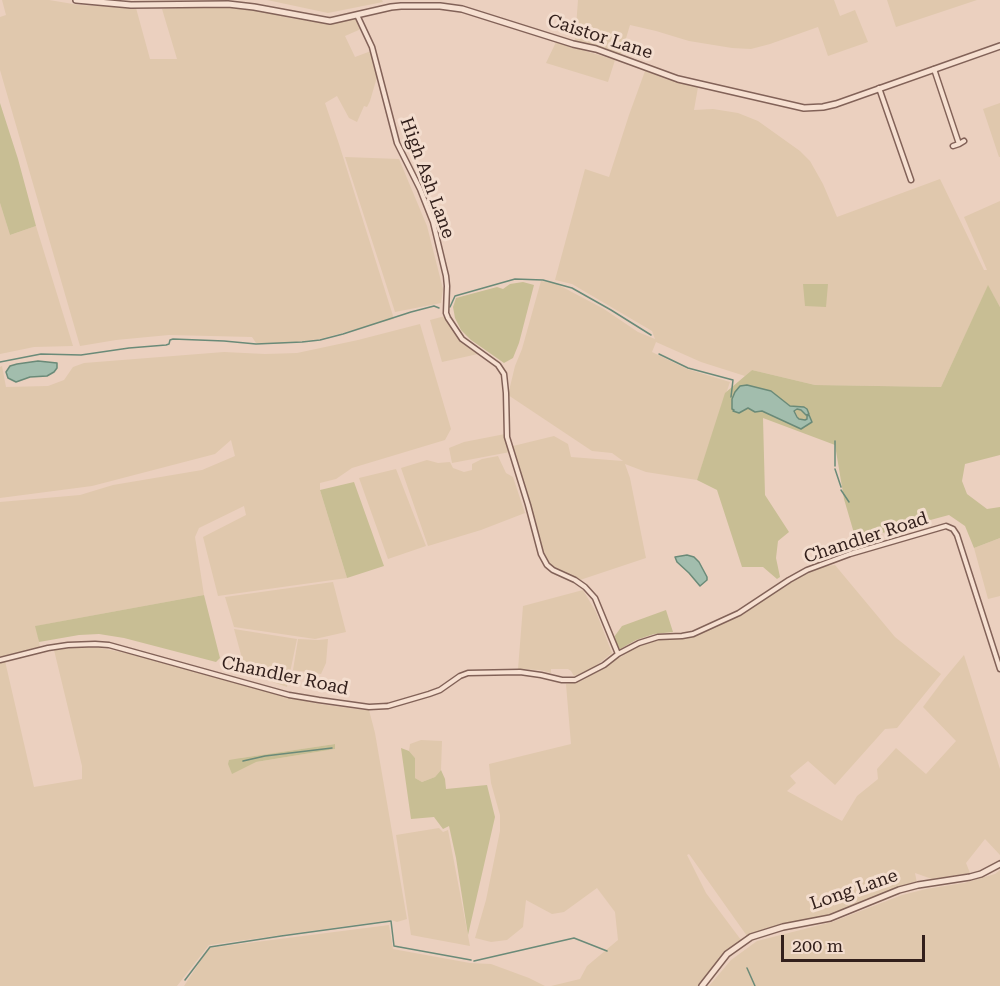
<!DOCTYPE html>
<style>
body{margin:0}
#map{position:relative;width:1000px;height:986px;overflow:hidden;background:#ebd0bf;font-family:"Roboto Serif",serif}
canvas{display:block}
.scale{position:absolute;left:781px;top:935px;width:144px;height:27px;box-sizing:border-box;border:3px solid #33201c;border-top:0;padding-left:8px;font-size:18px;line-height:21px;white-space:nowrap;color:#33201c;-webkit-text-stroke:4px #f3ddce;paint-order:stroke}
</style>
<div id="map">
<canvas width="1000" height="986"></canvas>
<div class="scale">200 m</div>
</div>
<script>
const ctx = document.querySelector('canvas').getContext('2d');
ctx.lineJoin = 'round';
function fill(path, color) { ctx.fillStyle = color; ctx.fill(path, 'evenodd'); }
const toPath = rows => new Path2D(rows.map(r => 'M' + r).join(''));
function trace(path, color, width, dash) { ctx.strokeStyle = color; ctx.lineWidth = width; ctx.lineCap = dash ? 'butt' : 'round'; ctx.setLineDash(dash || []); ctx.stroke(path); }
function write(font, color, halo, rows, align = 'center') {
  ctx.font = font + ' "Roboto Serif",serif'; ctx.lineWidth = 6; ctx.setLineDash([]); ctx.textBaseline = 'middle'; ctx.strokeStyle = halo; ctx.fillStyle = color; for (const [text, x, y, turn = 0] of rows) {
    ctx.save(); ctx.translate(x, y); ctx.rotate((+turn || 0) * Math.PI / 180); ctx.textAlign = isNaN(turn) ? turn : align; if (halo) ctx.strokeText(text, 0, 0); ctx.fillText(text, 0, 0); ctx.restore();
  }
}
fill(toPath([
 [2,0,49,0,79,5,136,8,150,59,177,59,162,9,228,6,253,9,290,18,328,24,355,18,361,29,345,36,355,57,371,51,377,77,370,101,367,107,364,106,357,122,349,118,337,96,325,103,339,144,394,319,320,339,279,344,256,343,252,337,169,335,116,340,80,346,0,70,0,17,6,15],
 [267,0,382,0,383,2,328,13],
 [578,0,834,0,840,16,855,10,868,42,828,56,818,27,770,44,751,49,732,48,689,41,656,31,630,25,621,55,575,41],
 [887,0,977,0,896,27],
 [556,42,615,60,608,82,546,63],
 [645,71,666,79,698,87,694,110,713,109,738,113,758,121,800,151,810,161,823,184,837,217,940,179,984,270,987,270,964,217,1000,201,1000,307,988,286,941,387,815,385,752,370,745,376,701,362,656,342,652,352,687,369,730,382,697,480,646,472,625,464,630,478,646,558,580,580,549,564,542,553,536,526,513,446,554,436,568,444,571,457,623,461,612,453,592,451,508,395,515,366,522,349,541,281,553,282,604,309,638,332,655,339,652,331,572,284,555,280,585,169,609,177,629,115],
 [1000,103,1000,157,999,157,983,109],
 [345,157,399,159,427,226,443,289,441,303,395,312],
 [0,203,10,235,36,226,73,346,34,347,0,354],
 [445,316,454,332,465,345,478,354,442,362,430,320],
 [420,324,451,429,445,440,352,468,336,479,320,483,320,490,347,578,218,596,203,537,246,515,244,506,199,528,195,537,204,595,36,626,40,647,0,657,0,502,80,495,113,485,202,470,235,456,231,440,215,454,92,486,0,498,0,367,2,366,6,387,48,386,64,380,73,367,84,363,224,352,265,354,297,353,358,340],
 [505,434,510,452,452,463,449,448,464,442],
 [498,456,506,473,513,477,525,513,481,530,428,546,401,468,427,460,438,463,450,462,453,468,464,472,472,470,472,464,482,459],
 [396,469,426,546,388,559,359,478],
 [1000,538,1000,596,988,599,974,548],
 [835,565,895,637,941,674,897,728,885,729,835,785,808,761,790,776,796,783,787,791,842,821,857,796,878,779,877,769,896,748,926,774,956,741,923,707,944,679,964,655,1000,769,1000,855,985,839,966,863,970,873,932,879,915,873,917,883,898,887,829,915,767,928,747,936,689,854,687,855,706,893,741,940,725,953,699,986,551,986,580,979,587,966,618,940,615,912,597,888,564,912,552,914,526,900,523,927,507,940,491,942,475,938,486,900,500,831,500,815,491,783,489,764,571,744,566,684,581,681,597,672,616,659,621,657,634,648,658,640,689,638,703,632,748,610,785,585,805,574,826,566],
 [333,582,346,632,315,639,234,627,225,597],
 [583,590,596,612,612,653,593,668,583,673,574,676,571,671,568,669,551,669,551,673,540,670,518,669,523,606],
 [234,629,297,639,287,687,246,673],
 [298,639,318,640,328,639,326,663,321,674,293,670],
 [80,647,100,648,126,653,289,697,319,704,364,710,369,710,375,733,407,919,397,922,391,920,209,945,177,986,0,986,0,663,5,661,34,787,82,779,82,766,54,650],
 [335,744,335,749,256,762,241,758],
 [421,740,442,741,441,770,435,777,422,782,415,778,415,758,409,751,410,744],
 [439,828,443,832,448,830,470,946,411,935,396,835],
 [1000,870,1000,986,709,986,731,960,757,941,832,922,902,895,926,889,964,883,995,874],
 [389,925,393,949,470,963,491,964,529,978,545,986,184,986,209,948]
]), '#e0c8ad');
fill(toPath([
 [0,103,18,159,36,226,10,235,0,203],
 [523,282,534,285,519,343,513,358,504,363,471,340,461,330,455,318,453,307,456,298,497,287,503,289,510,284],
 [803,284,828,284,826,307,805,306],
 [988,285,1000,307,1000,455,965,464,962,481,967,494,987,509,1000,507,1000,538,974,548,965,526,949,515,856,540,844,499,835,445,763,418,765,495,789,532,778,541,776,558,780,577,777,579,763,567,742,567,717,490,697,480,725,393,752,370,815,385,941,387],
 [747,385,771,391,790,406,802,406,804,412,801,410,794,410,799,419,805,420,807,418,806,427,802,428,801,429,762,411,755,412,748,408,734,410],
 [354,482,384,566,347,578,320,490],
 [204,595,220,658,216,662,124,638,99,634,79,635,39,642,35,626],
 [666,610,673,632,654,634,636,640,620,649,617,648,614,637,622,626],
 [335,744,335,749,256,762,232,774,228,764,229,760,241,758],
 [401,748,409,751,415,758,415,778,422,782,435,777,441,770,445,779,446,789,487,785,495,817,468,935,456,858,449,826,443,829,434,817,411,819]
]), '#c8be94');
const water = toPath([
 [38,361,57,363,57,368,54,372,47,376,30,377,16,382,8,378,6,372,10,366,17,364,38,361],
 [747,385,771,391,790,406,804,407,807,409,809,414,806,415,801,410,797,409,794,411,797,417,799,419,805,420,807,419,807,416,809,415,812,422,801,429,762,411,755,412,748,408,739,413,733,411,734,410,732,409,732,399,735,392,740,386,747,385],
 [687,555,694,557,699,562,707,577,707,580,700,586,689,573,677,562,675,557,687,555]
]);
fill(water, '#a2bdad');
trace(water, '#6a8a78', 1.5);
trace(toPath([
 [450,307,455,296,515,279,543,280,572,288,611,310,651,335],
 [659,354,688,368,733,380,731,397],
 [0,362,41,354,81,355,129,348,166,345,169,344,170,340,173,339,224,341,256,344,302,342,320,340,343,334,411,312,434,306,439,308],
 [835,441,835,466],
 [835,469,841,487],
 [841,490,849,502],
 [243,761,265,756,332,748],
 [474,961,574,938,607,951],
 [747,968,755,986],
 [185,980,210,947,281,936,391,921,394,946,471,960]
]), '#6a8a78', 1.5);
const minor = toPath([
 [357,15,372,47,397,143,420,189,433,222,446,276,447,286,446,313,448,318,462,339,498,365,504,374,506,393,507,437,528,505,541,554,547,565,553,570,575,580,585,587,595,598,618,654],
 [934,69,959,144,964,141],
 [879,88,911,180],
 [953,146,959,144],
 [0,660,48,648,68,645,95,644,109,645,289,695,319,700,369,707,388,706,429,694,440,690,460,676,468,673,520,672,541,675,562,680,575,680,604,665,618,654,639,643,658,637,682,636,693,634,739,613,789,580,807,570,850,554,946,526,953,529,957,535,1000,669]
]);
const tertiary = toPath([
 [76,0,131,5,228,4,254,7,330,21,391,7,401,6,440,6,462,9,573,44,596,49,678,79,804,108,823,107,836,104,1000,46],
 [702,986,727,954,751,937,783,927,830,918,899,890,918,885,970,877,981,874,1000,864]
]);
trace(minor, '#826258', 7);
trace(tertiary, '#826258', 8);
trace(minor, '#f6e0d1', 4);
trace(tertiary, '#f6e0d1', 5);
write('18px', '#33201c', '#f3ddce', [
 ["Caistor Lane",600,37,18],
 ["High Ash Lane",427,178,70],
 ["Chandler Road",866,538,-18],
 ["Chandler Road",285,676,12],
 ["Long Lane",854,890,-19]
]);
</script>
